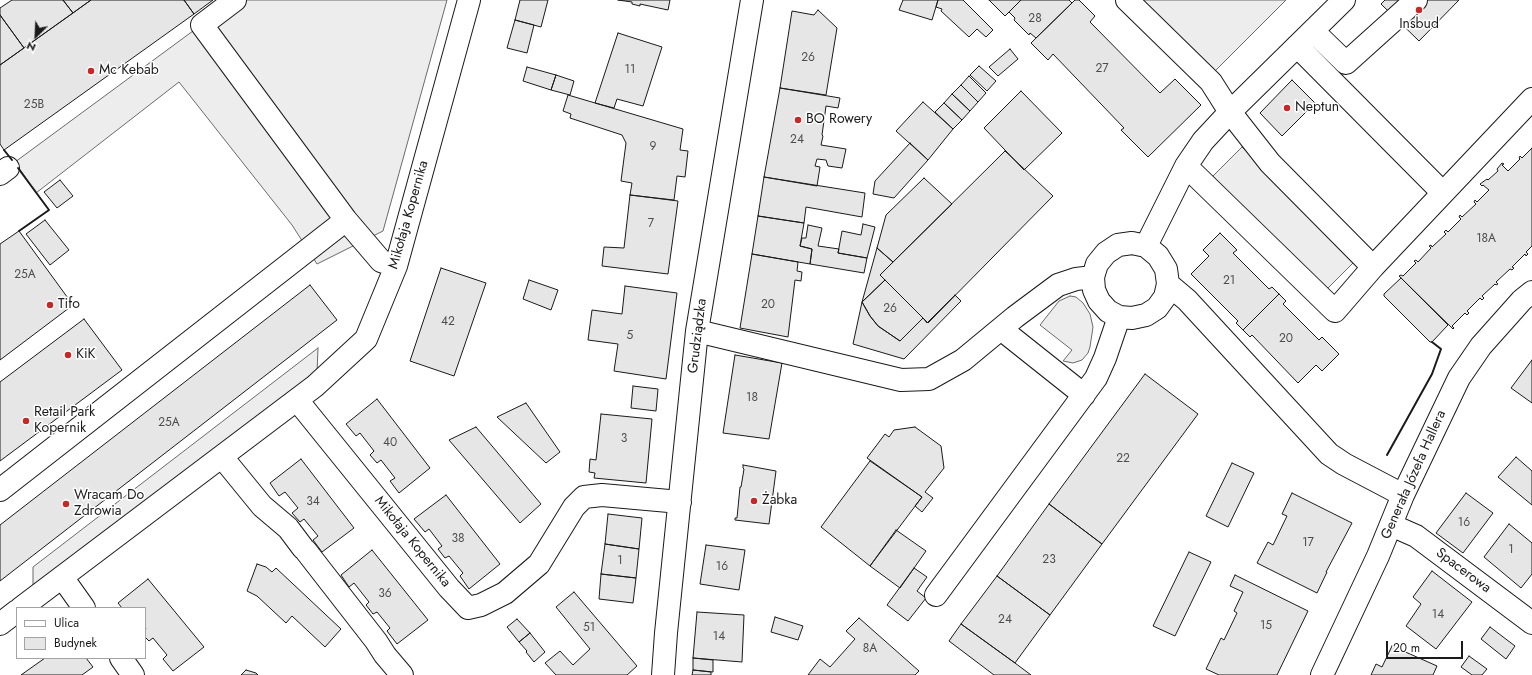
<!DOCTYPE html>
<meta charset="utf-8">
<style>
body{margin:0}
#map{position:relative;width:1532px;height:675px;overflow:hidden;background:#fff;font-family:Jost,sans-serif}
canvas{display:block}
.legend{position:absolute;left:16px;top:607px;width:130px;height:52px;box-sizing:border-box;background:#fff;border:1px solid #a3a3a3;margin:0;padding:5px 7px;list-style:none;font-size:12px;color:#1a1a1a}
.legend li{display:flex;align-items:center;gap:8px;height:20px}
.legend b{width:20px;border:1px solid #a3a3a3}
.north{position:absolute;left:16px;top:16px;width:40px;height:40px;-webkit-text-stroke:3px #fff;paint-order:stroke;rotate:204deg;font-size:11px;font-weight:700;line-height:16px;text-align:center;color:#1a1a1a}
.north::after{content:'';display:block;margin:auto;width:14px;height:18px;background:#1a1a1a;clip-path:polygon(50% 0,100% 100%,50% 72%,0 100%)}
.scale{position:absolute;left:1386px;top:641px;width:77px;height:18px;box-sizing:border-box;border:2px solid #1a1a1a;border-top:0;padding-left:5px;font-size:12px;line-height:14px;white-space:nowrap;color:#1a1a1a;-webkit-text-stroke:3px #fff;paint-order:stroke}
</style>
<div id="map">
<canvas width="1532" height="675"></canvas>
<ul class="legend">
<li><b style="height:5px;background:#fff"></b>Ulica</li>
<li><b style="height:11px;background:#e6e6e6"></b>Budynek</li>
</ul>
<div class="north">N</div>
<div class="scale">20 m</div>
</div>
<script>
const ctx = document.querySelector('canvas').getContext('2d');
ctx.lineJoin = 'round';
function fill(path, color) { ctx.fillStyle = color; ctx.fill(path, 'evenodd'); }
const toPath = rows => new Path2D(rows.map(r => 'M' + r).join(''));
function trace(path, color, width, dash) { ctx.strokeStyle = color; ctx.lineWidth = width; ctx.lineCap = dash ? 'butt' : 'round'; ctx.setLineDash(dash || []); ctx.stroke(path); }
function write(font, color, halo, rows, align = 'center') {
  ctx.font = font + ' Jost,sans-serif'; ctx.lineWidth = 3; ctx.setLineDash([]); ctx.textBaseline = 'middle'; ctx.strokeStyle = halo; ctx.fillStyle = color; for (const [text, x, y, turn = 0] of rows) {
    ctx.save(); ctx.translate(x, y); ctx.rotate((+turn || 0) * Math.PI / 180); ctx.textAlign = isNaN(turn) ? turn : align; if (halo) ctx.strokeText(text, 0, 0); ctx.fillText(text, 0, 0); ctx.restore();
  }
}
const built = toPath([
 [235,0,447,0,383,231,317,264,292,225,179,82,36,193,15,162,235,0],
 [1136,0,1286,0,1211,75,1136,0],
 [1242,147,1355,261,1324,292,1211,178,1242,147],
 [1070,296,1076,297,1083,303,1090,314,1093,327,1090,347,1088,353,1082,360,1073,363,1063,361,1072,350,1040,325,1059,301,1070,296],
 [318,348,317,373,33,588,33,567,318,348]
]);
fill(built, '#ededed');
trace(built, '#6a6a6a', 1);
const building = toPath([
 [12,0,63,0,73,13,24,48,0,15,0,8,12,0],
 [63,0,91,0,73,13,63,0],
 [91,0,184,0,194,14,4,150,0,144,0,65,91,0],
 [184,0,213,0,194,14,184,0],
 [520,0,548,0,541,27,515,20,520,0],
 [618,0,670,0,668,10,640,4,640,6,632,4,632,2,618,0],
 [903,0,938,0,932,20,899,10,903,0],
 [938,0,963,0,993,30,986,37,977,29,969,37,941,11,942,9,936,7,938,0],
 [989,0,1021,0,1005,16,989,0],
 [1021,0,1069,0,1072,3,1036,38,1030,33,1029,35,1014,20,1015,18,1009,12,1021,0],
 [1075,0,1079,0,1095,16,1090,22,1160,93,1175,79,1201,105,1148,157,1121,130,1124,128,1053,54,1048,60,1031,43,1075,0],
 [1385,0,1459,0,1419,41,1381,4,1385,0],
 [818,10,837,28,826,95,780,88,792,11,814,15,818,10],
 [0,15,24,48,0,65,0,15],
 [515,20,534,25,527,53,507,48,515,20],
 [618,33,662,47,643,106,617,99,614,108,595,103,618,33],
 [1010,49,1018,59,998,76,989,67,1010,49],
 [979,66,996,81,987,91,970,75,979,66],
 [527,67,556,75,551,90,523,81,527,67],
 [556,75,574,81,570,95,551,90,556,75],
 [969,76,986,93,978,102,961,85,969,76],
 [1292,80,1315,103,1282,136,1260,113,1292,80],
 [961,85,978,102,970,111,952,94,961,85],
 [780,88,840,98,838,108,826,106,822,135,823,136,821,145,846,149,842,168,828,166,826,160,817,159,815,166,820,167,817,186,764,177,780,88],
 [1021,91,1062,133,1024,170,984,128,1021,91],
 [952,94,970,111,962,120,944,103,952,94],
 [568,95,683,129,680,150,688,151,685,177,677,176,674,200,630,195,632,183,621,181,626,143,622,135,570,118,571,114,563,111,568,95],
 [923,102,953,129,928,160,896,131,923,102],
 [944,103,962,120,953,129,935,112,944,103],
 [910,143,928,160,894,198,873,194,875,181,910,143],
 [1532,148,1532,246,1526,252,1528,254,1526,256,1525,254,1512,267,1514,268,1512,270,1510,269,1496,282,1498,284,1496,285,1495,284,1482,296,1484,298,1482,300,1480,298,1467,311,1469,313,1467,315,1465,313,1452,326,1454,328,1453,329,1399,276,1401,275,1403,276,1416,263,1414,261,1416,260,1418,262,1431,248,1429,246,1431,245,1432,247,1446,234,1444,232,1446,230,1448,232,1461,219,1459,217,1460,215,1462,217,1476,204,1474,202,1475,200,1477,202,1489,190,1483,185,1482,186,1480,184,1487,179,1488,180,1498,171,1497,169,1502,163,1504,164,1502,165,1508,171,1520,159,1519,158,1520,156,1522,158,1532,148],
 [1005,151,1053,196,928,323,880,275,1005,151],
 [764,177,865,193,862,217,806,207,804,223,758,216,764,177],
 [924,178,952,204,893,262,877,248,886,215,924,178],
 [60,180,73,196,57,208,44,192,60,180],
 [630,195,678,201,668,274,602,266,604,247,624,248,630,195],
 [758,216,804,223,800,246,812,249,810,264,752,254,758,216],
 [45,220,69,250,50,265,26,234,45,220],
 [863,224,875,227,867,258,838,253,842,231,861,235,863,224],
 [808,225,822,228,818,246,839,249,838,253,867,258,864,273,810,264,812,249,800,246,802,238,806,238,808,225],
 [19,231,73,305,0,360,0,244,19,231],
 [1220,233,1237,250,1233,253,1269,289,1272,287,1279,294,1243,330,1236,323,1238,321,1191,274,1209,256,1203,250,1220,233],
 [877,248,893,262,880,275,885,280,862,302,877,248],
 [752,254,798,262,797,271,802,272,801,281,795,280,788,337,740,328,752,254],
 [441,268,486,283,454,376,410,361,441,268],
 [1401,278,1448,325,1432,342,1430,342,1384,296,1384,294,1401,278],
 [529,280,558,290,551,310,523,299,529,280],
 [885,280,923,318,900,341,878,326,870,316,862,302,885,280],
 [310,285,337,320,0,581,0,525,310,285],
 [625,286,677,293,666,379,614,371,618,344,588,340,592,310,622,314,625,286],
 [1279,294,1286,301,1283,304,1319,340,1322,337,1339,354,1322,371,1316,365,1298,383,1252,335,1250,337,1243,330,1279,294],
 [955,295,961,301,904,359,853,344,862,302,870,316,878,326,900,341,923,318,927,323,955,295],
 [84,319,122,370,0,461,0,382,84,319],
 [735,355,782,363,769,439,723,433,735,355],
 [1532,360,1532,403,1511,388,1532,360],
 [1145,374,1198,414,1102,544,1049,504,1145,374],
 [633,386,658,389,656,411,631,408,633,386],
 [377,399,430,468,399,493,390,481,395,478,381,460,377,463,370,455,374,451,360,433,356,436,346,424,377,399],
 [526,403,560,452,546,463,497,417,526,403],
 [601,414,652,419,646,483,594,478,595,473,589,472,590,459,596,460,601,414],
 [476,427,541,504,520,523,449,440,476,427],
 [915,427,941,446,944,468,925,492,933,498,922,512,915,506,922,497,867,458,885,434,889,437,894,430,915,427],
 [1516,457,1532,471,1532,505,1498,477,1516,457],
 [301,459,354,528,322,552,313,540,318,536,304,519,300,522,292,513,298,508,285,492,279,496,270,483,301,459],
 [870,461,922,497,870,566,821,527,870,461],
 [1232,463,1254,473,1228,527,1206,516,1232,463],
 [743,465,776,471,769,524,735,520,735,518,737,518,740,487,741,487,744,469,743,468,743,465],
 [1292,493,1352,523,1326,572,1327,572,1317,593,1257,563,1268,542,1273,545,1287,516,1282,514,1292,493],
 [1466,493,1493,513,1463,553,1436,533,1466,493],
 [446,495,500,564,469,589,460,576,463,573,449,556,445,558,438,549,442,546,429,529,425,532,414,519,446,495],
 [1049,504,1102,544,1050,615,997,576,1049,504],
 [608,514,642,518,639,549,605,544,608,514],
 [1509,524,1532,543,1532,574,1521,588,1484,557,1509,524],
 [896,530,926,551,900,588,870,566,896,530],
 [605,544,639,549,636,578,601,574,605,544],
 [706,545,745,550,739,590,700,584,706,545],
 [372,550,428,620,397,644,387,631,390,628,377,612,373,614,366,605,369,602,354,583,349,587,341,575,372,550],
 [1189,552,1211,562,1175,636,1153,626,1189,552],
 [257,564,266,567,272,572,276,568,341,629,325,647,292,616,286,623,257,596,247,591,257,564],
 [914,568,927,577,917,591,926,598,908,621,887,605,914,568],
 [1432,571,1472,602,1436,649,1406,626,1421,604,1413,597,1432,571],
 [601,574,636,578,633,603,599,599,601,574],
 [1235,575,1308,611,1277,675,1219,675,1206,669,1221,638,1224,640,1237,613,1234,611,1243,592,1230,586,1235,575],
 [997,576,1050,615,1015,663,961,624,997,576],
 [148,579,204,647,173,671,163,659,167,655,153,638,149,641,145,637,145,630,146,629,145,627,145,608,122,608,118,603,148,579],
 [574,592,637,666,627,675,556,675,545,663,560,651,573,665,590,649,556,607,574,592],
 [697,612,744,615,742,662,693,658,697,612],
 [775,617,803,626,798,640,771,632,775,617],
 [859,618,919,671,915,675,808,675,820,659,830,667,855,639,846,631,859,618],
 [517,619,530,633,519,642,507,627,517,619],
 [961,624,1015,663,1031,675,994,675,949,641,961,624],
 [1490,627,1515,646,1506,659,1481,639,1490,627],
 [530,633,545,652,534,662,526,652,527,651,519,642,530,633],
 [1392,646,1437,666,1433,675,1371,675,1376,664,1382,667,1392,646],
 [1469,656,1487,669,1482,675,1472,675,1461,667,1469,656],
 [45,658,86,658,93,667,82,675,21,675,45,658],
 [693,658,713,660,713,672,693,670,693,658],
 [246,670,256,673,258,675,241,675,246,670],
 [693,670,711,672,711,675,692,675,693,670]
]);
fill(building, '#e6e6e6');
trace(building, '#1a1a1a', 1);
const minor = toPath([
 [235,0,202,25,346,220,381,261,396,266],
 [1127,0,1211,82,1230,112,1203,141,1186,166,1146,246],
 [1313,31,1346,63,1416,0],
 [1297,46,1442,192],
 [1186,166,1335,311,1373,267,1270,163,1230,112,1344,0],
 [0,174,8,168],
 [1373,267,1532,99],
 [1168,284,1165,297,1157,308,1146,315,1132,318,1119,317,1108,311,1099,301,1094,290,1093,277,1097,264,1106,253,1118,245,1132,243,1146,246,1158,256,1166,269,1168,284,1187,300,1329,454,1344,464,1403,495],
 [1001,329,1084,395],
 [697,331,901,380,929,379,963,360,1015,317,1058,285,1076,279,1093,277],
 [297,400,449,588,468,608,481,605,505,593,539,564,574,507,584,497,602,495,680,502],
 [222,457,262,506,288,528,303,548],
 [0,490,346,220],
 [1391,525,1416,536,1532,623],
 [306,551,376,641,385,655,402,675],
 [62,577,84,608],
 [936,595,1096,378,1105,358,1119,317],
 [21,608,315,386,366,339,396,266,469,0],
 [0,624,17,611],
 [121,658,133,675],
 [663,675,666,633,697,331,752,0],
 [1322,675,1378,556,1403,495,1459,378,1481,346,1522,300,1532,292]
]);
trace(minor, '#1a1a1a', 24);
trace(minor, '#fff', 22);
trace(toPath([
 [4,150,12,160],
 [18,168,49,210,19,231],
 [1387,455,1432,374,1441,349,1432,342]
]), '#1a1a1a', 2);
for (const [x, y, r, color] of [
 [1419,10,4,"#c62828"],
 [91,71,4,"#c62828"],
 [1287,108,4,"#c62828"],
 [798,120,4,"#c62828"],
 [50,305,4,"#c62828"],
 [68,355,4,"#c62828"],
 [26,421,4,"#c62828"],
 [754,501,4,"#c62828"],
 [66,504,4,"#c62828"]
]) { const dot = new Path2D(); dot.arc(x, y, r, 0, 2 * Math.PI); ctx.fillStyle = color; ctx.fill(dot); trace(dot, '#fff', 1.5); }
write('12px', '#4d4d4d', null, [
 ["28",1035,19],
 ["26",808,58],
 ["27",1102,69],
 ["11",630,70],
 ["25B",34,105],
 ["24",797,140],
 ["9",653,147],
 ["7",651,224],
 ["18A",1486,239],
 ["25A",25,275],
 ["21",1229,281],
 ["20",768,305],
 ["26",890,309],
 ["42",448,322],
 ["5",630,336],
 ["20",1286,339],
 ["18",752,398],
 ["25A",169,423],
 ["3",624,439],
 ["40",390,443],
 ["22",1123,459],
 ["34",313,502],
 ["16",1464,523],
 ["38",458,539],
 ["17",1308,543],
 ["1",1511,550],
 ["23",1049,560],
 ["1",620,561],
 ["16",722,567],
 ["36",385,594],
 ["14",1438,615],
 ["24",1005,620],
 ["15",1266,626],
 ["51",589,628],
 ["14",719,637],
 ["8A",870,649]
]);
write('14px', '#1a1a1a', '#fff', [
 ["Insbud",1419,25,"center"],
 ["Mc Kebab",99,71],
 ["Neptun",1295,108],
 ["BO Rowery",806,120],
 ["Tifo",58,305],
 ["KiK",76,355],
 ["Retail Park",34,413],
 ["Kopernik",34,429],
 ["Wracam Do",74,496],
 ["Zdrowia",74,512],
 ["Żabka",762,501]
], 'left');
write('14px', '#1a1a1a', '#fff', [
 ["Mikołaja Kopernika",409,215,-74],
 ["Grudziądzka",698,336,-83],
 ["Generała Józefa Hallera",1414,475,-66],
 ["Mikołaja Kopernika",412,542,51],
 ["Spacerowa",1463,571,37]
]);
</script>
